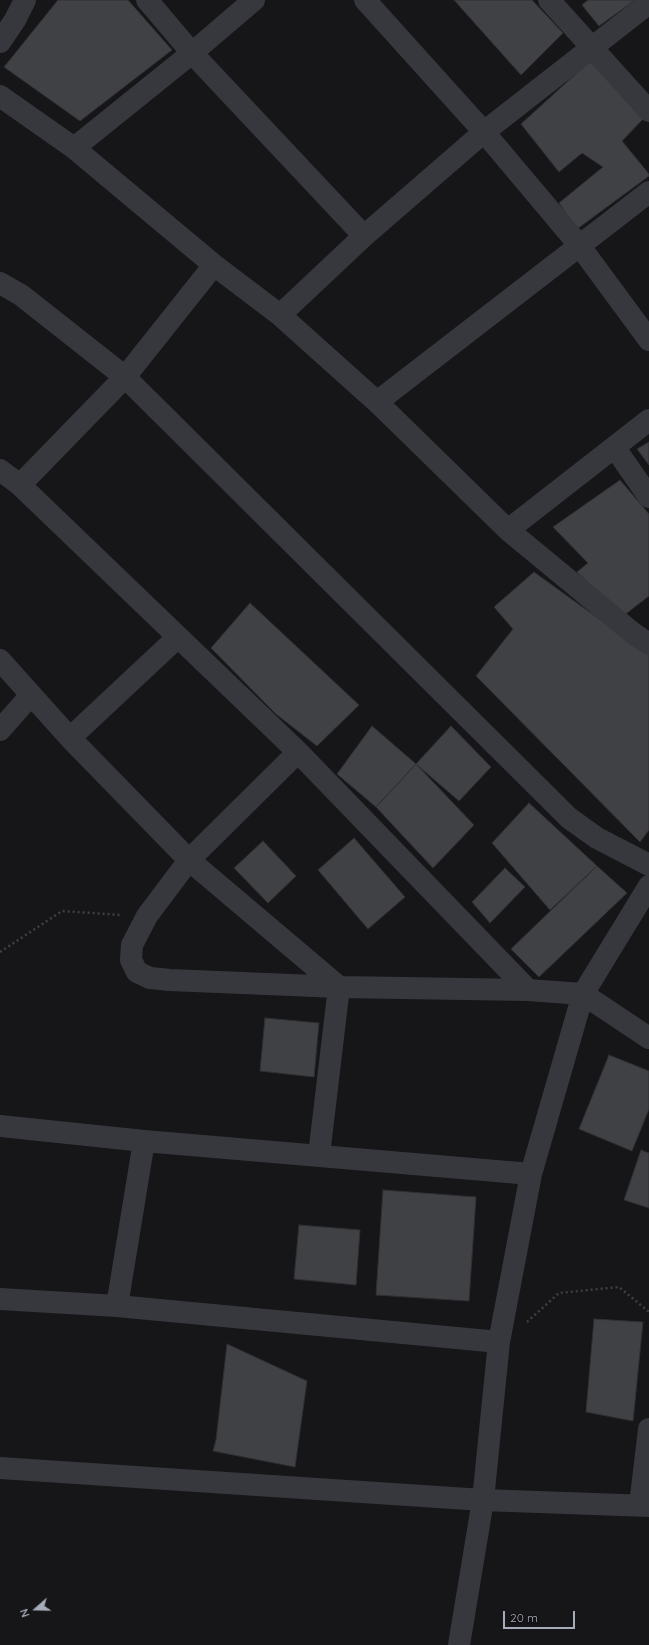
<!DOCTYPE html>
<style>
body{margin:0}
#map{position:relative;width:649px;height:1645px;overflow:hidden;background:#161618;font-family:Quicksand,sans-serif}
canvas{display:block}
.north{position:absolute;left:16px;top:1589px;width:40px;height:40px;-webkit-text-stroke:3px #111113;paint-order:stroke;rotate:250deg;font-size:11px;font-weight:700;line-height:16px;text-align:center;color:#a7acb9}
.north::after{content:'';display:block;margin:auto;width:14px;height:18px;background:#a7acb9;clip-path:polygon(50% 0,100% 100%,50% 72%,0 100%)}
.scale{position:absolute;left:503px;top:1611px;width:72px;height:18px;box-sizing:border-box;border:2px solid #a7acb9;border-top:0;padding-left:5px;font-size:12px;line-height:14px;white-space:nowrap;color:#a7acb9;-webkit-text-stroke:3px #111113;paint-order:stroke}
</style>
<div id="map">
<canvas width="649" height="1645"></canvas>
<div class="north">N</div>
<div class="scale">20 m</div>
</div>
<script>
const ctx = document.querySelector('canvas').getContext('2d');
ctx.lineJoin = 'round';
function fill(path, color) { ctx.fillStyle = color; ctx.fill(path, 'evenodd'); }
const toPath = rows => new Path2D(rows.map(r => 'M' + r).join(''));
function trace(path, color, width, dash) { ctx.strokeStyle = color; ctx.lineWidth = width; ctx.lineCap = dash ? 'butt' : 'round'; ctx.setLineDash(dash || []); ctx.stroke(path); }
const building = toPath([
 [58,0,128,0,172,50,80,121,4,67,58,0],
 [454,0,532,0,563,33,521,75,454,0],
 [588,0,635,0,599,26,582,5,588,0],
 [590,61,644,118,622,141,649,174,649,176,577,229,559,203,603,167,582,153,559,172,521,124,590,61],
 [649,442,649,465,637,449,649,442],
 [620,480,649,514,649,596,623,616,577,572,588,563,553,527,620,480],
 [534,572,649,655,649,830,640,842,476,676,513,629,494,607,534,572],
 [250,603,359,705,317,746,276,714,211,648,250,603],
 [372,726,416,764,376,807,337,774,372,726],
 [451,726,491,767,459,801,416,764,451,726],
 [416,764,474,825,433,868,376,807,416,764],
 [529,803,597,866,550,910,492,843,529,803],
 [354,838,405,897,368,929,318,870,354,838],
 [263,841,296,876,268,903,234,868,263,841],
 [597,866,627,893,539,977,511,949,597,866],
 [505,868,525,887,490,923,472,902,505,868],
 [265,1018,319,1023,314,1077,260,1071,265,1018],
 [609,1055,649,1071,649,1109,632,1151,579,1129,609,1055],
 [641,1150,649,1153,649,1208,624,1200,641,1150],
 [383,1190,476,1197,469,1301,376,1295,383,1190],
 [299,1225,360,1230,356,1285,294,1279,299,1225],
 [594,1319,643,1322,633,1421,586,1412,594,1319],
 [227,1344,307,1381,295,1467,213,1451,216,1440,227,1344]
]);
fill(building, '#404145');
trace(building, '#303034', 1);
trace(toPath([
 [0,952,62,911,121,915],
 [527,1322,559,1293,619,1287,649,1312]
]), '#3d3f45', 2.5, [2, 3]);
trace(toPath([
 [147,0,192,53,364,236],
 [365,0,484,132,579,245,649,340],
 [549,0,649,111],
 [0,42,15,20,25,0],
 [0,96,74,148,214,265,280,315,377,402,508,530,634,634,649,644],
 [74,148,192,53,254,0],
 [0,283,21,295,125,377,569,818,597,838,649,865],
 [280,315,364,236,484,132,649,3],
 [377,402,649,192],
 [615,448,649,497],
 [0,470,20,485,298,752,528,990],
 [20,485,125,377,214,265],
 [508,530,649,420],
 [0,660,70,738,189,860,339,987],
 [0,730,31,695],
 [70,738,178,637],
 [298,752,189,860,147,916,132,945,131,960,137,972,150,978,170,980,339,987,528,990,583,994,649,886],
 [0,1126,144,1141,531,1174],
 [319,1155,339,987],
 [0,1299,117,1306,499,1342],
 [117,1306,144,1141],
 [0,1468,483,1500,649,1506],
 [640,1505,649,1429],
 [459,1645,483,1500,499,1342,531,1174,583,994,649,1038]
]), '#37383e', 22);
</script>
